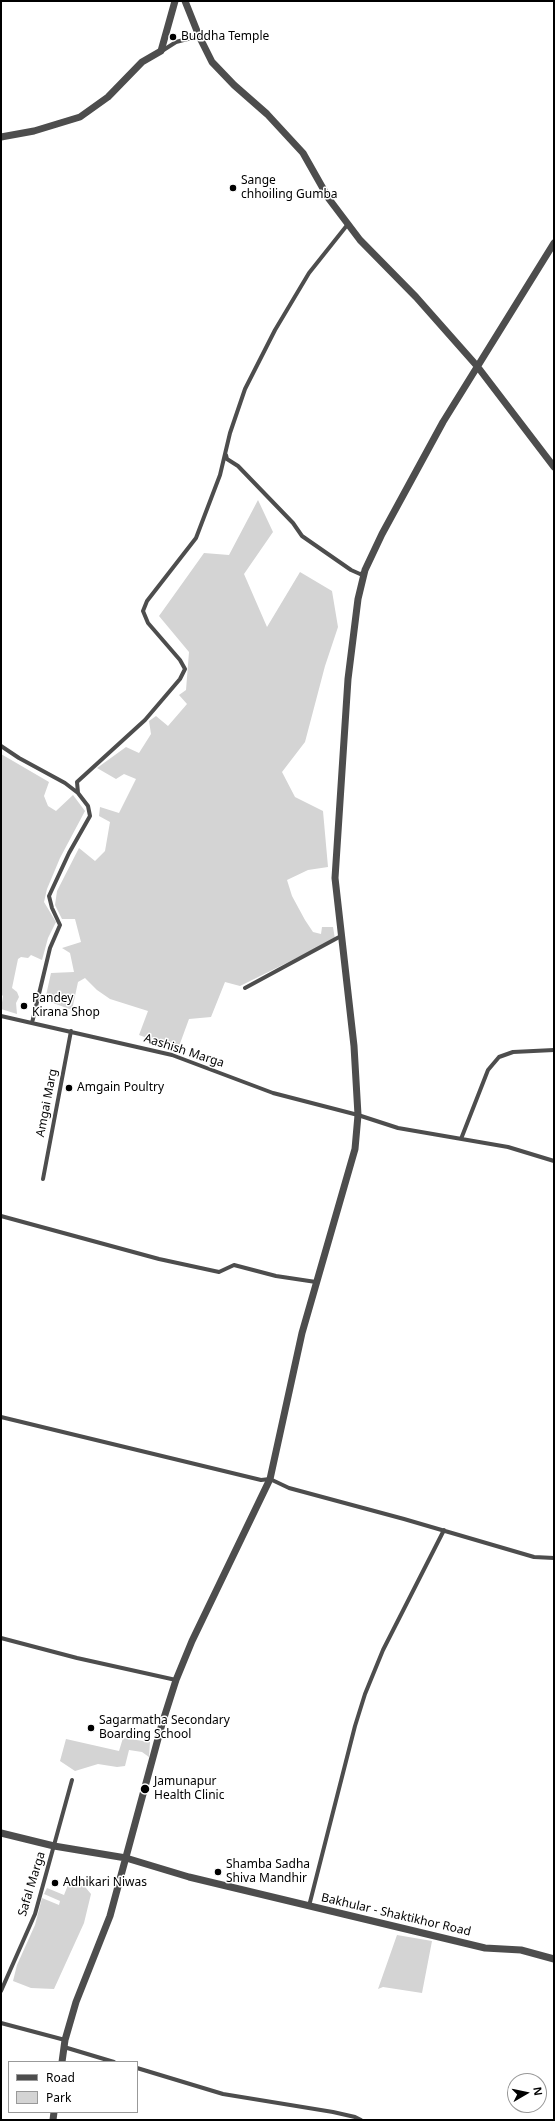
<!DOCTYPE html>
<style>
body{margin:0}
#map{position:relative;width:555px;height:2121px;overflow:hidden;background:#fff;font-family:"Noto Sans",sans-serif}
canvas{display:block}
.frame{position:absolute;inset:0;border:2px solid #000;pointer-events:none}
.legend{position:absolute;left:8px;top:2061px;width:130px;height:52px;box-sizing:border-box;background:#fff;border:1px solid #999;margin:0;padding:5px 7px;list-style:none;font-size:12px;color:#000}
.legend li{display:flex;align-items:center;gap:8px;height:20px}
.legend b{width:20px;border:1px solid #999}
.north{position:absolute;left:507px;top:2073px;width:40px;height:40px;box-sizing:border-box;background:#fff;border:1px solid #999;border-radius:50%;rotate:81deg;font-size:11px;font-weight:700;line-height:16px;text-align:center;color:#000}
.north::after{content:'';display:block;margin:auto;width:14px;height:18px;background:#000;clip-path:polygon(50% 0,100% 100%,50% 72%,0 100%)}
</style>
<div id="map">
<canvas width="555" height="2121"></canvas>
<div class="frame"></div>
<ul class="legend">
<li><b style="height:5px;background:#4d4d4d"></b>Road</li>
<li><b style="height:11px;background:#d4d4d4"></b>Park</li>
</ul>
<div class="north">N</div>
</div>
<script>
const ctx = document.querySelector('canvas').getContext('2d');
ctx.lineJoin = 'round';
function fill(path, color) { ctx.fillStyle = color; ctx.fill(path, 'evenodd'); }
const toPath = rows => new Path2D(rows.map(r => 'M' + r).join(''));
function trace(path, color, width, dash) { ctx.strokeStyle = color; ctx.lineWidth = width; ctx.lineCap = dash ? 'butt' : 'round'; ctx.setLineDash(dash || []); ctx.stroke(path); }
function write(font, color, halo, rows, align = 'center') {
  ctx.font = font + ' "Noto Sans",sans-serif'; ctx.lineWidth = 3; ctx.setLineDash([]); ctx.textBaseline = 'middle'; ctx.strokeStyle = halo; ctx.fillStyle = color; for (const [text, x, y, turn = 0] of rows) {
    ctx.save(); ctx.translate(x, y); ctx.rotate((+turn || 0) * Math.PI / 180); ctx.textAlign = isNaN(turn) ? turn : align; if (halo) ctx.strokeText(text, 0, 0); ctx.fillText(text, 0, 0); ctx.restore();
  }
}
fill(toPath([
 [258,500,273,532,244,574,267,627,300,572,332,591,338,627,325,666,305,742,282,772,295,797,323,811,328,867,308,870,287,880,292,896,305,920,313,932,321,934,322,927,333,927,335,939,240,986,225,982,211,1017,189,1019,178,1049,139,1035,148,1011,110,999,97,990,85,978,78,982,72,1010,45,1000,51,973,74,972,70,953,62,948,81,942,75,919,62,919,55,905,57,891,79,848,95,861,105,851,110,822,99,816,100,807,119,813,136,779,124,774,116,779,97,768,126,747,139,753,151,734,149,721,156,716,168,726,187,704,179,695,186,690,189,652,159,616,204,553,229,555],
 [1,754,49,782,44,796,48,806,56,811,73,795,85,811,60,858,47,889,44,902,56,922,48,938,42,960,31,955,28,958,21,957,18,959,12,988,17,992,19,997,16,1003,17,1014,1,1009,3,996,1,994],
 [123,1738,150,1742,149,1757,142,1752,129,1750,125,1766,117,1767,98,1764,75,1771,60,1761,66,1739,119,1751],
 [70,1880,81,1882,91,1894,84,1923,54,1989,31,1988,13,1981,17,1965,35,1925,42,1898,59,1905,60,1901,44,1894,47,1888,64,1895],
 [397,1935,432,1941,422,1993,383,1987,378,1989]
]), '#d4d4d4');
trace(toPath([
 [162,51,176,42,199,36],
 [226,455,227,459,238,466,293,523,302,536,351,570,360,574,365,572],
 [1,746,19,758,65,783,78,793],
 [245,988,341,936],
 [1,1016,172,1055,273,1093,358,1115,398,1128,508,1147,554,1161],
 [32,1023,50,948,60,925,52,908,49,896,69,853,90,816,88,806,78,793,77,782,145,720,180,679,185,669,180,660,148,623,143,611,147,601,196,538,220,475,230,433,245,389,275,330,309,273,348,224],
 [461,1139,488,1070,499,1057,513,1052,554,1050],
 [43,1179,71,1031],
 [1,1216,159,1259,219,1272,234,1265,276,1276,316,1282],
 [1,1417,261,1480,270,1479,289,1488,404,1519,534,1557,554,1558],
 [1,1638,77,1658,176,1680],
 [309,1906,355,1726,365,1694,383,1650,444,1530],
 [1,1991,35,1914,72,1780],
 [1,2023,65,2040],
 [64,2047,114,2062],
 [137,2068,223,2094,333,2112,355,2117,361,2120]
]), '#4d4d4d', 4);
trace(toPath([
 [185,1,199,36,212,62,234,85,267,114,303,153,329,199,360,240,416,297,477,366,554,467],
 [1,137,34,131,80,117,108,97,142,62,161,51,175,1],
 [1,1833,54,1846,126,1858,189,1877,485,1948,521,1950,554,1959],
 [62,2062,65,2040,76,2002,110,1916,162,1724,176,1680,192,1641,270,1479,302,1333,355,1149,358,1115,354,1046,335,878,348,679,358,599,365,570,382,534,443,422,554,243],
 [53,2120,54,2112]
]), '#4d4d4d', 7);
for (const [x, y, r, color] of [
 [173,37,4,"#000"],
 [233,188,4,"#000"],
 [24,1006,4,"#000"],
 [69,1088,4,"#000"],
 [91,1728,4,"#000"],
 [145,1789,5,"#000"],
 [218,1872,4,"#000"],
 [55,1883,4,"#000"]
]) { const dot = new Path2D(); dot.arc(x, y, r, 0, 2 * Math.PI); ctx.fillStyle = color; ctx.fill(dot); trace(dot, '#fff', 1.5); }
write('12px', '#000', '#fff', [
 ["Buddha Temple",181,37],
 ["Sange",241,181],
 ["chhoiling Gumba",241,195],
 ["Pandey",32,999],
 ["Kirana Shop",32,1013],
 ["Amgain Poultry",77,1088],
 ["Sagarmatha Secondary",99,1721],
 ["Boarding School",99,1735],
 ["Jamunapur",154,1782],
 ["Health Clinic",154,1796],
 ["Shamba Sadha",226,1865],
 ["Shiva Mandhir",226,1879],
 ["Adhikari Niwas",63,1883]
], 'left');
write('12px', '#000', '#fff', [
 ["Aashish Marga",184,1051,18],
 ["Amgai Marg",47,1103,-79],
 ["Safal Marga",32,1884,-73],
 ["Bakhular - Shaktikhor Road",396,1915,13]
]);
</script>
